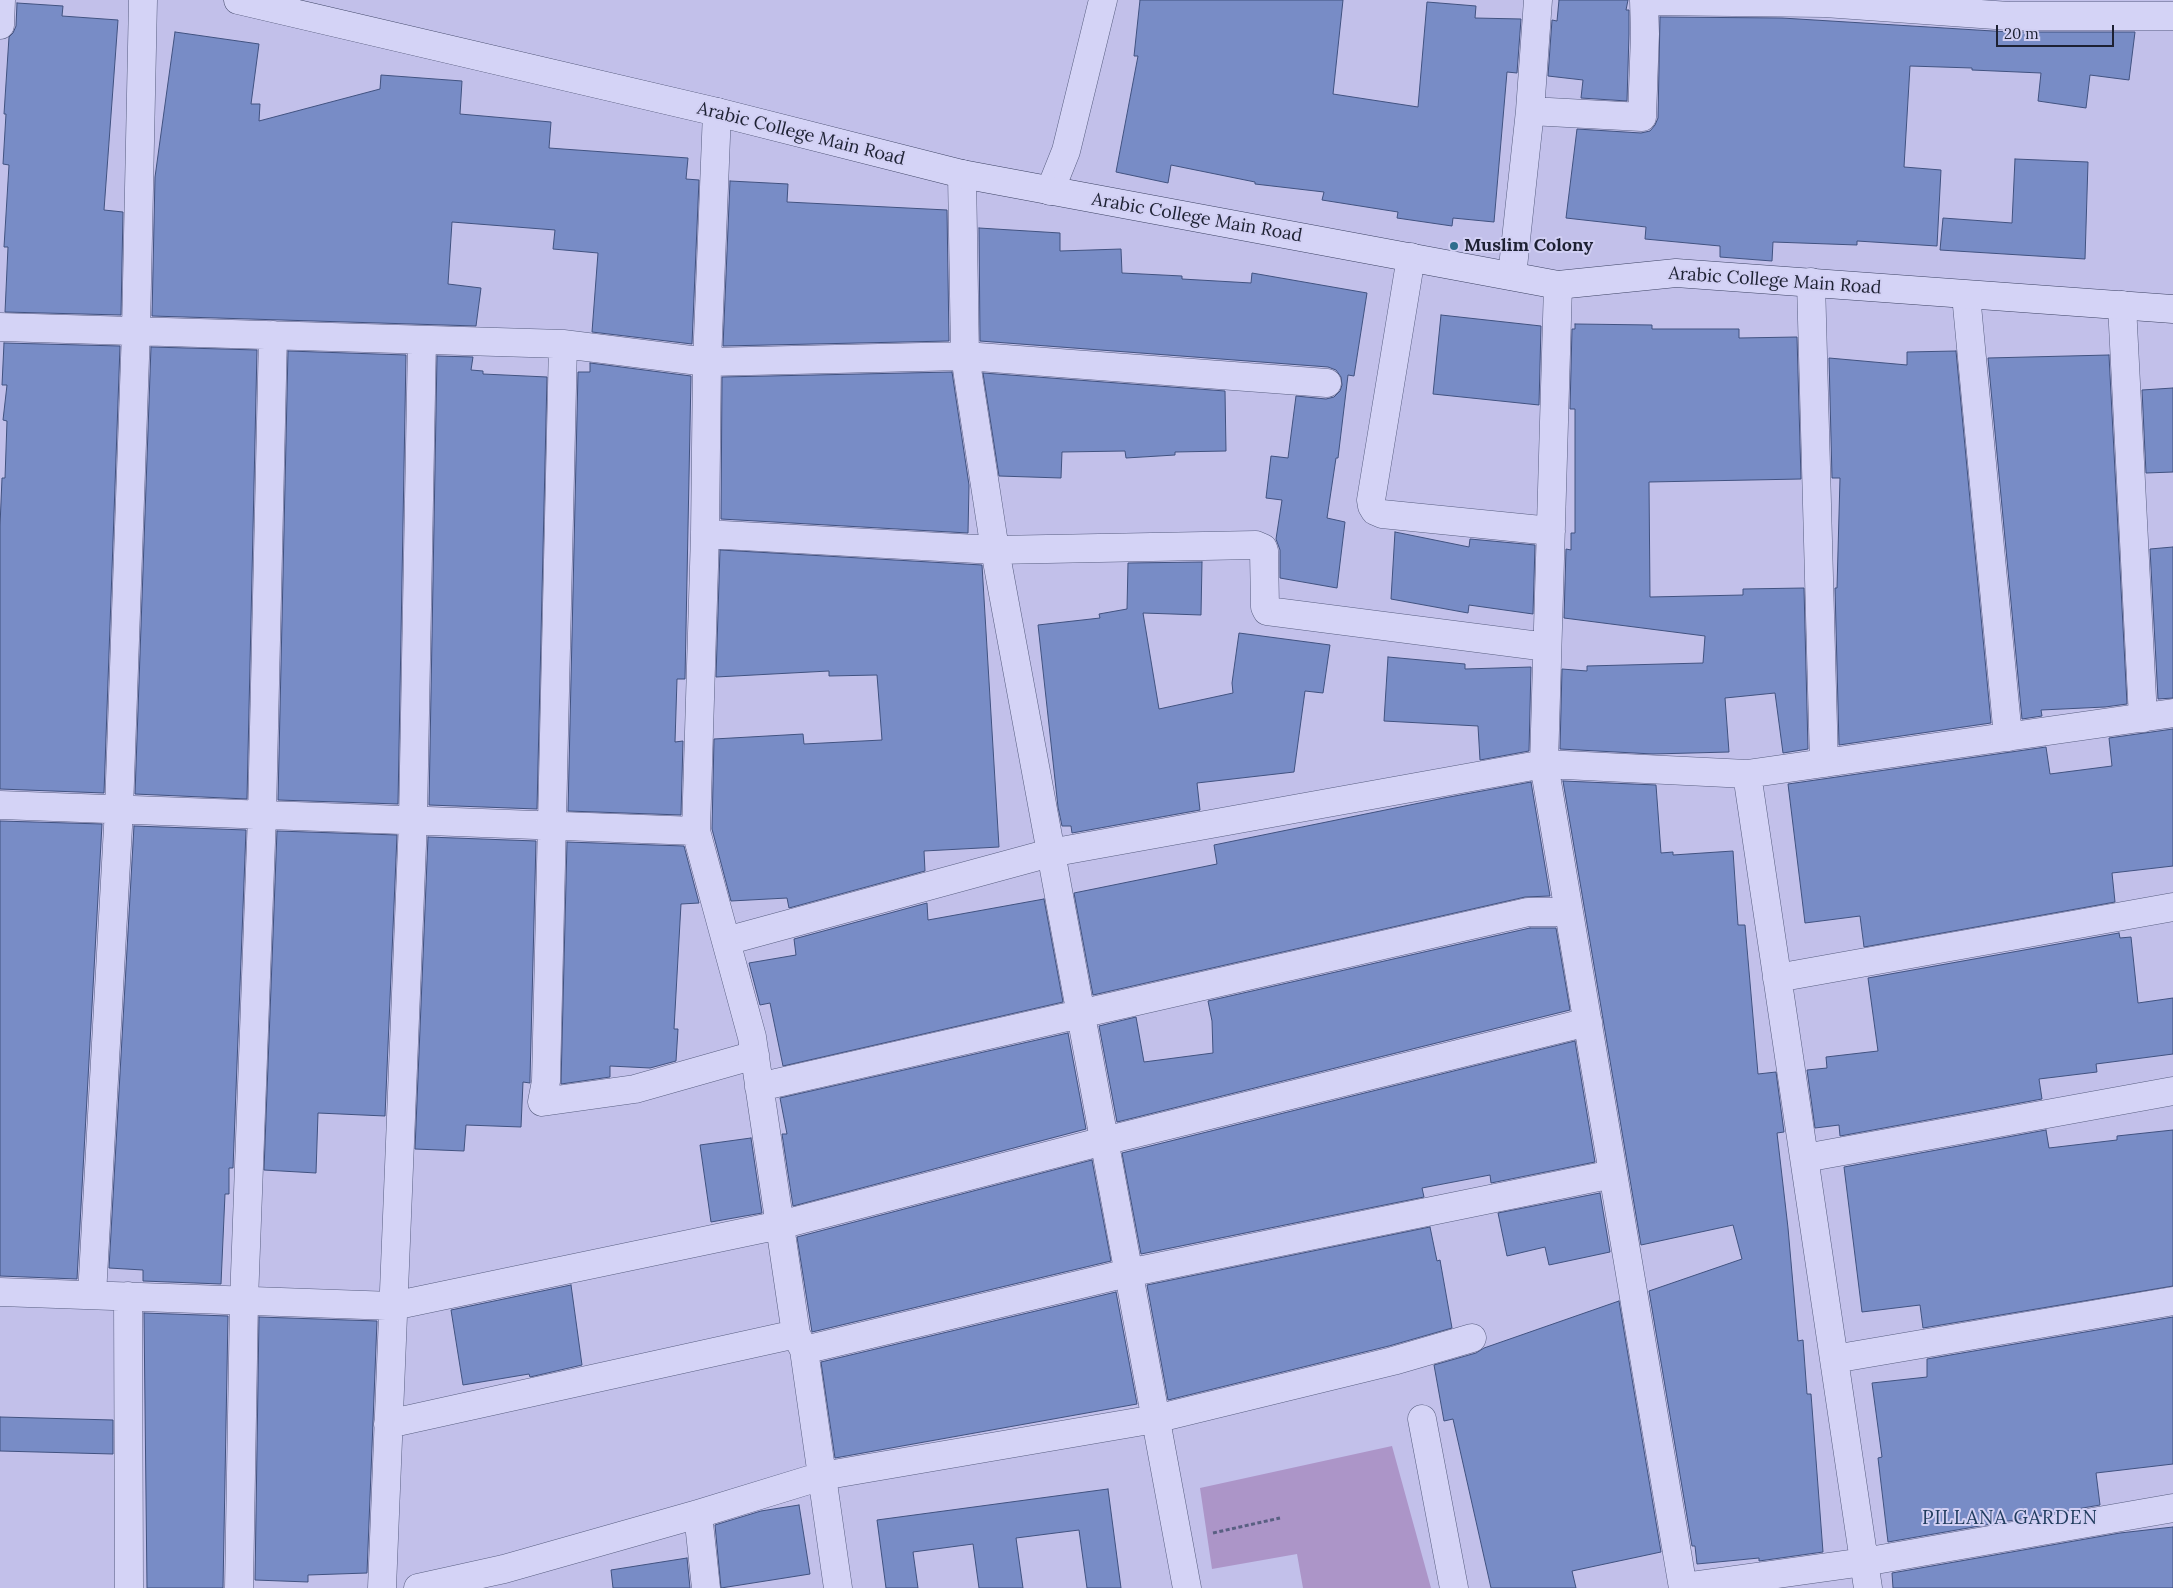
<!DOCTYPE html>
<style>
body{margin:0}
#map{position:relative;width:2173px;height:1588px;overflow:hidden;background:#c2c0ea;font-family:Lora,serif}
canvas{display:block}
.scale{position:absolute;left:1996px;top:25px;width:118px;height:22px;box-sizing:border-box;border:2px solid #1d2133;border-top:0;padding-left:6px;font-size:15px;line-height:18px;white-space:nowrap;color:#1d2133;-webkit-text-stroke:4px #d1cff3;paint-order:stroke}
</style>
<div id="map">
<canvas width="2173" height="1588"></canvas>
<div class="scale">20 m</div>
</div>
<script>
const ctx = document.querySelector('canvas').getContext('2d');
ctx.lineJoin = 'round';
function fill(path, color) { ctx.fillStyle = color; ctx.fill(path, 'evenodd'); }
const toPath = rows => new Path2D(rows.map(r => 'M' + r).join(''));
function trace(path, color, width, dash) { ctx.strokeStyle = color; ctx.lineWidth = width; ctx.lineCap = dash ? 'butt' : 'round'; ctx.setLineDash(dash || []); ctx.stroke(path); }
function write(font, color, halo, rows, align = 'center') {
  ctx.font = font + ' Lora,serif'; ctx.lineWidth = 4; ctx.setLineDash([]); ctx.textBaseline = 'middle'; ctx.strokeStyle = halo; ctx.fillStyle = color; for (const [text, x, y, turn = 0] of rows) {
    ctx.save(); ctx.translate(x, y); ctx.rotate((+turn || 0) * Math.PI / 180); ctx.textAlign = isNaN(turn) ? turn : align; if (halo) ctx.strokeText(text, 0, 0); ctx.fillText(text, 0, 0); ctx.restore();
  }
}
fill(toPath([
 [1392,1446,1431,1588,1303,1588,1297,1554,1212,1569,1200,1488]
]), '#ac95c8');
const building = toPath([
 [1140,0,1343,0,1333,94,1418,107,1427,2,1476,6,1475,18,1521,19,1517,73,1507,72,1494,222,1453,218,1452,226,1397,218,1398,212,1322,200,1324,192,1255,184,1255,182,1171,165,1168,183,1116,172,1138,56,1134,56,1140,0],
 [1559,0,1628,0,1626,10,1629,10,1629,34,1627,101,1581,98,1583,80,1548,76,1552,20,1557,21,1559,0],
 [17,3,63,6,62,16,118,20,104,210,123,212,121,315,5,312,8,247,4,247,9,165,3,164,6,114,4,114,9,37,13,33,16,26,17,3],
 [1660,17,1782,18,2009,32,2135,32,2129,80,2090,75,2086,108,2038,101,2041,73,1972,70,1972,68,1910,66,1904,167,1941,170,1937,246,1857,241,1857,245,1773,242,1772,261,1720,257,1720,246,1645,239,1646,227,1566,218,1577,129,1641,133,1650,131,1655,125,1658,118,1660,17],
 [175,32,259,44,251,104,260,104,259,121,380,89,381,75,462,81,460,114,551,122,549,148,688,158,686,179,699,180,692,344,592,332,598,253,553,249,555,230,452,222,448,284,481,288,476,326,152,316,155,177,175,32],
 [2015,159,2088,162,2085,259,1940,250,1943,218,2012,223,2015,159],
 [730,181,788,184,787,202,947,210,949,341,723,346,730,181],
 [979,228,1060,233,1060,251,1121,249,1122,273,1182,276,1182,279,1251,283,1252,273,1367,293,1354,376,1348,375,1338,458,1336,458,1327,518,1345,522,1337,588,1280,578,1280,550,1276,539,1282,500,1266,498,1271,456,1288,458,1296,396,1326,399,1334,397,1340,391,1342,385,1341,377,1336,370,1328,367,980,341,979,228],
 [1441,315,1541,326,1539,405,1433,394,1441,315],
 [1575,324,1652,325,1652,329,1739,329,1739,338,1797,337,1801,479,1649,482,1650,597,1743,595,1743,589,1804,588,1808,749,1783,753,1775,693,1725,698,1729,752,1653,754,1560,749,1562,669,1587,671,1587,666,1703,663,1705,636,1564,618,1566,549,1571,550,1571,533,1575,533,1575,409,1570,409,1572,329,1575,329,1575,324],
 [4,343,120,346,104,793,0,789,0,526,2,478,5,478,7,421,3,420,7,385,2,385,4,343],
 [151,347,257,350,247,799,135,794,151,347],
 [288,351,406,355,398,804,278,800,288,351],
 [1956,351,1991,723,1839,745,1835,588,1837,588,1840,478,1832,478,1829,358,1907,365,1907,352,1956,351],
 [2109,355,2127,704,2105,707,2041,710,2042,716,2022,719,1988,358,2109,355],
 [437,356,473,357,471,370,483,371,483,374,547,377,537,809,429,805,437,356],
 [590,363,691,376,685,679,677,679,675,742,683,741,681,815,568,811,578,372,590,372,590,363],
 [952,372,969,485,968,533,721,519,722,377,952,372],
 [983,373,1225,391,1226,451,1175,452,1175,455,1126,458,1125,451,1062,452,1061,478,999,476,983,373],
 [2173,388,2173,472,2146,473,2142,390,2173,388],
 [1395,532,1469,547,1470,539,1535,545,1533,614,1469,605,1468,613,1391,599,1395,532],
 [2173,547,2173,698,2158,699,2150,549,2173,547],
 [720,550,982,565,999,847,924,851,925,871,789,908,787,898,731,901,712,829,714,739,803,734,804,744,882,740,877,675,829,676,829,671,716,677,720,550],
 [1202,562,1201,615,1143,613,1159,709,1233,693,1232,683,1239,633,1330,645,1323,693,1305,691,1294,772,1197,783,1200,810,1072,833,1071,826,1062,826,1058,807,1038,625,1100,618,1099,614,1127,609,1128,563,1202,562],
 [1388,657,1465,664,1465,669,1531,667,1529,751,1480,760,1478,726,1384,721,1388,657],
 [2173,729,2173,866,2112,873,2115,902,1864,947,1860,916,1805,923,1788,784,2046,747,2050,774,2112,766,2109,738,2173,729],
 [1563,781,1656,785,1661,853,1673,852,1673,855,1733,851,1738,925,1745,925,1758,1074,1776,1072,1784,1132,1777,1133,1788,1228,1798,1341,1803,1340,1807,1394,1811,1394,1823,1552,1759,1561,1759,1558,1697,1564,1695,1546,1692,1546,1649,1291,1742,1259,1733,1225,1641,1245,1563,781],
 [1531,782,1550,896,1525,897,1093,995,1074,893,1217,864,1214,845,1444,798,1531,782],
 [0,821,102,824,77,1279,0,1276,0,821],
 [134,826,246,830,233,1168,229,1168,229,1194,225,1194,221,1284,143,1281,143,1270,109,1268,134,826],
 [277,831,397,835,385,1116,318,1113,316,1173,264,1170,277,831],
 [428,837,536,841,530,1079,530,1083,523,1082,521,1127,466,1125,464,1151,415,1149,428,837],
 [567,842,684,846,699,903,681,904,674,1029,678,1029,676,1061,650,1068,610,1066,610,1077,561,1084,567,842],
 [1044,899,1063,1002,783,1066,770,1003,760,1005,749,963,796,955,794,939,927,903,928,920,1044,899],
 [1530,928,1556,928,1570,1010,1117,1122,1099,1026,1136,1017,1144,1062,1213,1053,1212,1021,1208,1001,1530,928],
 [2119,933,2120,938,2131,937,2138,1003,2173,998,2173,1054,2096,1064,2097,1072,2039,1079,2042,1099,1840,1136,1839,1125,1815,1128,1807,1070,1827,1068,1826,1057,1878,1051,1868,978,2119,933],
 [1068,1033,1086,1129,793,1206,782,1134,787,1134,780,1098,1068,1033],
 [1575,1041,1595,1162,1491,1183,1490,1175,1422,1188,1424,1197,1141,1254,1122,1153,1575,1041],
 [2046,1130,2049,1148,2117,1140,2117,1136,2173,1130,2173,1286,1923,1328,1920,1305,1862,1312,1844,1167,2046,1130],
 [751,1138,762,1213,711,1222,700,1145,751,1138],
 [1092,1160,1111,1261,812,1332,797,1237,1092,1160],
 [1600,1193,1610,1252,1549,1265,1545,1247,1507,1256,1498,1213,1600,1193],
 [1430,1227,1437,1261,1440,1260,1452,1328,1389,1346,1168,1400,1147,1285,1430,1227],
 [571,1285,582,1365,530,1377,529,1374,463,1385,451,1310,571,1285],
 [1116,1292,1137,1404,835,1458,821,1362,1116,1292],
 [1619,1301,1661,1552,1572,1571,1576,1588,1491,1588,1453,1419,1444,1421,1434,1365,1476,1353,1484,1348,1619,1301],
 [144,1313,228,1316,223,1588,147,1588,144,1313],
 [259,1317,377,1321,367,1573,308,1575,308,1582,255,1580,259,1317],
 [2173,1317,2173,1464,2096,1473,2100,1505,1888,1542,1878,1458,1882,1457,1872,1383,1927,1377,1927,1359,2173,1317],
 [0,1417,113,1420,113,1454,0,1451,0,1417],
 [1108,1489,1121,1588,1087,1588,1079,1530,1016,1538,1023,1588,979,1588,973,1544,913,1552,918,1588,886,1588,877,1520,1108,1489],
 [799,1505,810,1574,721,1588,715,1525,761,1511,799,1505],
 [2173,1527,2173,1588,1893,1588,1892,1573,2120,1533,2173,1527],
 [687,1558,690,1588,613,1588,611,1570,687,1558]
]);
fill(building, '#788cc6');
trace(building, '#415280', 1);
const street = toPath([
 [1644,1,1825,3,2009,16,2173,16],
 [0,25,1,0],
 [1530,111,1538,0],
 [717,112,707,362,705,534,696,831,752,1037,796,1334,804,1350,838,1588],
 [962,174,965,356,995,550,1187,1588],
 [1050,191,1066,151,1103,0],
 [1411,257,1371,500,1372,506,1375,511,1382,514,1551,531],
 [1512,276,1530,111,1642,117,1645,34,1644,0],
 [1811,282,1824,763],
 [1558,285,1544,764,1683,1588],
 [1966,295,2008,737],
 [2122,305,2143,718],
 [0,327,563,344,707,362,965,356,1327,383],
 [563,344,546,1081,542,1102,635,1089,755,1055],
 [705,534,995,550,1256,545,1263,548,1264,551,1265,607,1267,611,1547,647],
 [1747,774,1868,1588],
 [0,805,696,831],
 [726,941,1050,853,1544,764,1747,774,2173,713],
 [1777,978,2173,907],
 [759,1087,1528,912,1569,912],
 [1805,1158,2173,1091],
 [0,1292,393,1306,780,1225,1104,1141,1588,1022],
 [92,1295,119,809,136,330,143,0],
 [128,1296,129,1588],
 [804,1350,1128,1273,1613,1174],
 [1834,1359,2173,1301],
 [1422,1419,1454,1588],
 [388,1424,796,1334],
 [698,1514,706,1588],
 [1683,1587,1864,1562,2173,1508],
 [239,1588,244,1301,262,815,273,335],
 [382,1588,413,820,422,340],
 [418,1588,504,1569,698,1514,822,1476,1155,1419,1393,1361,1472,1338]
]);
const secondary = toPath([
 [238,0,717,112,962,174,1558,285,1676,273,2173,309]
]);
trace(street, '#595f82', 29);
trace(secondary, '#3d4364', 29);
trace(toPath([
 [1213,1533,1280,1518]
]), '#595f82', 3, [4, 2.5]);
trace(street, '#d4d3f6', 28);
trace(secondary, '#d4d3f6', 28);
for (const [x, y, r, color] of [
 [1454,246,5,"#2d6e8d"]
]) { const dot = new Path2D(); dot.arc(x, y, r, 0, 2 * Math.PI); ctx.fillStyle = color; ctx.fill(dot); trace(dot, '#d1cff3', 2); }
write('18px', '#1d2133', '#d1cff3', [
 ["Arabic College Main Road",801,134,14],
 ["Arabic College Main Road",1197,218,10],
 ["Arabic College Main Road",1775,281,4]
]);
write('bold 18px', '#1d2133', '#d1cff3', [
 ["Muslim Colony",1464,246]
], 'left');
ctx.letterSpacing = '1px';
write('19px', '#1f3b5d', '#d1cff3', [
 ["PILLANA GARDEN",2010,1519]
]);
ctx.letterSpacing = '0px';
</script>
